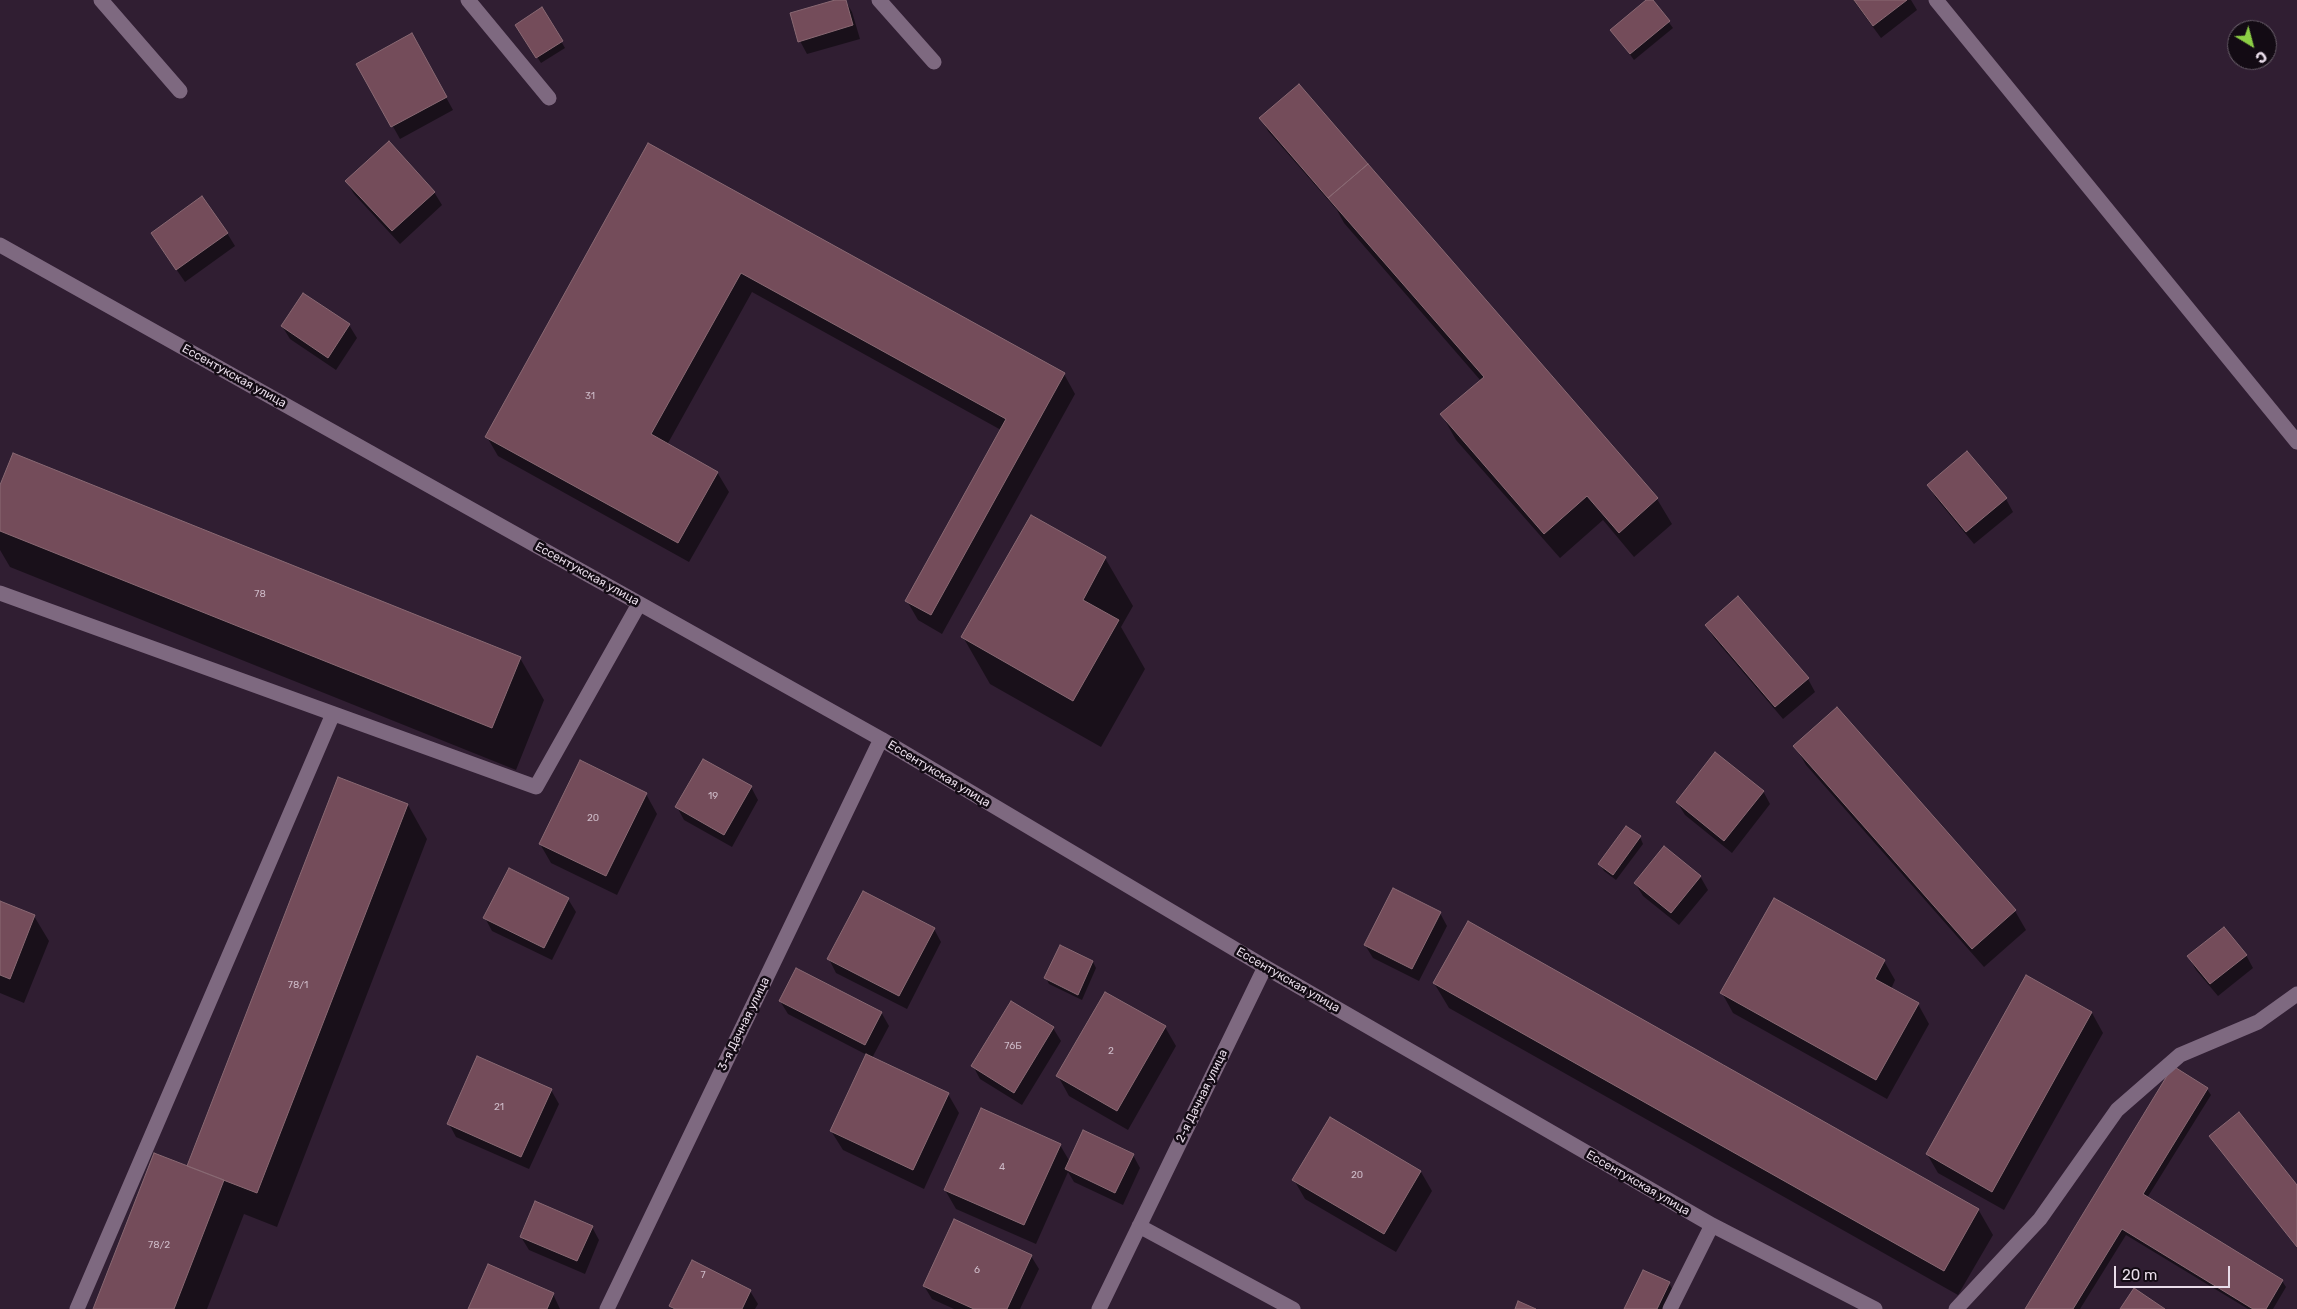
<!DOCTYPE html>
<meta charset="utf-8">
<style>
body{margin:0}
#map{position:relative;width:2297px;height:1309px;overflow:hidden;background:#301e32;font-family:Rubik,sans-serif}
canvas{display:block}
.north{position:absolute;left:2227px;top:20px;width:50px;height:50px;box-sizing:border-box;background:#130b14;border:1px solid #695f6a;border-radius:50%;rotate:143deg;font-size:14px;font-weight:700;line-height:20px;text-align:center;color:#e9ddea}
.north::after{content:'';display:block;margin:auto;width:18px;height:22px;background:#8cce45;clip-path:polygon(50% 0,100% 100%,50% 72%,0 100%)}
.scale{position:absolute;left:2114px;top:1266px;width:116px;height:22px;box-sizing:border-box;border:2px solid #e9ddea;border-top:0;padding-left:6px;font-size:15px;line-height:18px;white-space:nowrap;color:#e9ddea;-webkit-text-stroke:4px #130b14;paint-order:stroke}
</style>
<div id="map">
<canvas width="2297" height="1309"></canvas>
<div class="north">С</div>
<div class="scale">20 m</div>
</div>
<script>
const ctx = document.querySelector('canvas').getContext('2d');
ctx.lineJoin = 'round';
function fill(path, color) { ctx.fillStyle = color; ctx.fill(path, 'evenodd'); }
const toPath = rows => new Path2D(rows.map(r => 'M' + r).join(''));
function trace(path, color, width, dash) { ctx.strokeStyle = color; ctx.lineWidth = width; ctx.lineCap = dash ? 'butt' : 'round'; ctx.setLineDash(dash || []); ctx.stroke(path); }
function write(font, color, halo, rows, align = 'center') {
  ctx.font = font + ' Rubik,sans-serif'; ctx.lineWidth = 5; ctx.setLineDash([]); ctx.textBaseline = 'middle'; ctx.strokeStyle = halo; ctx.fillStyle = color; for (const [text, x, y, turn = 0] of rows) {
    ctx.save(); ctx.translate(x, y); ctx.rotate((+turn || 0) * Math.PI / 180); ctx.textAlign = isNaN(turn) ? turn : align; if (halo) ctx.strokeText(text, 0, 0); ctx.fillText(text, 0, 0); ctx.restore();
  }
}
fill(toPath([
 [840,0,845,0,852,12,860,39,807,54,800,41],
 [1648,0,1652,0,1673,28,1634,60,1612,30],
 [1853,0,1911,0,1917,10,1881,38],
 [542,9,565,48,541,63,517,25],
 [419,48,453,110,400,139,358,64],
 [1261,118,1367,165,1657,499,1672,524,1634,557,1603,520,1560,558,1456,440,1442,415,1481,381,1344,223,1337,210,1268,131],
 [649,145,1064,374,1075,394,942,634,918,620,907,601,1001,430,752,292,667,445,717,472,729,492,689,562,498,456,487,437],
 [346,181,434,192,442,205,400,244,354,194],
 [227,233,235,246,185,282,152,234],
 [349,325,357,338,336,370,290,339,282,326],
 [1928,485,2006,499,2013,512,1974,544,1936,498],
 [0,488,520,658,544,700,516,770,10,567,0,550],
 [1105,558,1133,606,1121,627,1145,669,1101,747,990,684,963,637],
 [1738,598,1808,679,1815,692,1783,719,1714,638,1706,625],
 [1795,746,2015,911,2026,930,1984,967,1806,765],
 [751,787,758,800,732,847,684,820,677,807],
 [1763,791,1770,804,1732,853,1685,815,1677,802],
 [646,794,657,814,617,895,551,863,540,844],
 [408,805,427,839,277,1227,244,1214,207,1309,95,1309,187,1167],
 [1640,837,1643,844,1616,880,1604,871,1600,864],
 [1700,876,1708,890,1679,925,1643,896,1635,883],
 [568,899,576,912,552,960,492,931,485,918],
 [0,902,34,916,49,941,24,1003,0,993],
 [1440,913,1447,926,1419,981,1373,958,1365,945],
 [934,929,941,942,907,1009,836,973,829,959],
 [1060,946,1093,962,1096,968,1082,1000,1049,984,1046,978],
 [2246,955,2253,968,2218,996,2196,970,2189,957],
 [1884,961,1895,980,1891,989,1918,1004,1929,1024,1887,1099,1733,1013,1722,993],
 [2026,977,2092,1013,2103,1033,2004,1210,1938,1173,1927,1154],
 [1434,983,1978,1209,1993,1235,1958,1295,1449,1008],
 [780,1001,881,1012,889,1026,872,1058,948,1094,959,1113,924,1189,843,1150,831,1131,867,1055,788,1014],
 [1165,1027,1176,1046,1128,1130,1069,1096,1058,1076],
 [1053,1028,1061,1041,1022,1105,980,1079,973,1066],
 [2207,1089,2211,1095,2147,1198,2282,1281,2286,1287,2273,1309,2248,1309,2126,1235,2080,1309,2026,1309],
 [551,1090,559,1104,529,1169,456,1137,449,1124],
 [1330,1119,1421,1172,1432,1191,1396,1252,1305,1199,1294,1180],
 [1060,1145,1070,1162,1133,1155,1140,1168,1123,1205,1074,1182,1068,1172,1036,1244,956,1209,945,1190],
 [592,1227,599,1240,585,1274,529,1250,521,1237],
 [1031,1256,1039,1269,1020,1309,954,1309,932,1299,924,1286],
 [1669,1283,1676,1296,1670,1309,1625,1309],
 [750,1291,758,1304,755,1309,672,1309,670,1306],
 [553,1294,560,1309,470,1309]
]), '#0007');
const building = toPath([
 [835,0,846,0,853,25,798,42,790,13,835,0],
 [1646,0,1653,0,1670,21,1630,54,1610,30,1646,0],
 [1854,0,1907,0,1873,26,1854,0],
 [542,7,563,41,536,58,515,25,542,7],
 [412,33,447,97,391,127,356,64,412,33],
 [1299,84,1368,164,1328,198,1259,118,1299,84],
 [389,141,435,192,392,231,345,181,389,141],
 [648,143,1065,373,931,615,905,601,1006,419,741,273,651,434,718,472,678,543,485,437,648,143],
 [1368,164,1658,498,1619,533,1587,496,1544,534,1440,414,1484,377,1328,198,1368,164],
 [202,196,228,233,176,270,151,233,202,196],
 [303,293,350,324,328,358,281,326,303,293],
 [1967,451,2007,498,1966,532,1927,485,1967,451],
 [13,453,521,657,492,728,0,531,0,485,13,453],
 [1031,515,1106,557,1083,600,1119,620,1073,701,961,637,1031,515],
 [1738,596,1809,678,1775,707,1705,625,1738,596],
 [1837,707,2016,910,1972,949,1793,746,1837,707],
 [1715,752,1764,791,1724,841,1676,802,1715,752],
 [703,759,752,786,724,835,675,807,703,759],
 [580,760,647,793,606,876,539,844,580,760],
 [338,777,408,804,257,1193,187,1166,338,777],
 [1626,826,1641,836,1613,875,1598,864,1626,826],
 [1664,846,1701,876,1671,913,1634,883,1664,846],
 [509,868,569,898,544,948,483,918,509,868],
 [1393,888,1441,912,1412,969,1364,945,1393,888],
 [863,891,935,928,899,996,827,959,863,891],
 [1774,898,1885,960,1875,979,1919,1003,1876,1080,1720,993,1774,898],
 [0,901,35,915,10,979,0,975,0,901],
 [1468,921,1979,1209,1944,1271,1433,983,1468,921],
 [2224,927,2247,955,2210,984,2187,956,2224,927],
 [1060,945,1093,961,1078,995,1044,978,1060,945],
 [796,968,882,1012,865,1045,779,1001,796,968],
 [2026,975,2092,1012,1992,1192,1926,1154,2026,975],
 [1105,992,1166,1026,1117,1111,1056,1076,1105,992],
 [1011,1001,1054,1027,1014,1093,971,1066,1011,1001],
 [866,1054,949,1093,913,1170,830,1131,866,1054],
 [477,1056,552,1089,521,1157,447,1124,477,1056],
 [2173,1066,2208,1088,2143,1194,2283,1280,2266,1309,2253,1309,2122,1229,2073,1309,2025,1309,2173,1066],
 [981,1108,1061,1144,1024,1225,944,1190,981,1108],
 [2239,1112,2297,1185,2297,1247,2209,1136,2239,1112],
 [1330,1117,1421,1171,1384,1234,1292,1180,1330,1117],
 [1083,1130,1134,1154,1115,1193,1065,1169,1083,1130],
 [154,1153,224,1180,174,1309,93,1309,154,1153],
 [535,1201,593,1226,577,1261,520,1237,535,1201],
 [954,1219,1032,1255,1007,1309,974,1309,923,1286,954,1219],
 [692,1260,751,1290,742,1309,675,1309,669,1306,692,1260],
 [488,1264,554,1293,547,1309,468,1309,488,1264],
 [1643,1270,1670,1282,1657,1309,1624,1309,1643,1270],
 [2134,1288,2165,1309,2120,1309,2134,1288],
 [1518,1301,1536,1309,1515,1309,1518,1301]
]);
fill(building, '#744c5a');
trace(building, '#896973', 1);
trace(toPath([
 [101,0,180,91],
 [468,0,549,98],
 [879,0,934,62],
 [1936,0,2297,442],
 [0,245,881,739,1265,967,1712,1225,1875,1309],
 [0,593,536,787,639,604],
 [1139,1226,1293,1309],
 [77,1309,333,714],
 [607,1309,881,739],
 [1099,1309,1265,967],
 [1670,1309,1712,1225],
 [1956,1309,2040,1219,2117,1110,2180,1055,2258,1022,2297,994]
]), '#7e6980', 15);
write('10px', '#ccb9c6', null, [
 ["31",590,396],
 ["78",260,594],
 ["19",713,796],
 ["20",593,818],
 ["78/1",298,985],
 ["76Б",1013,1046],
 ["2",1111,1051],
 ["21",499,1107],
 ["4",1002,1167],
 ["20",1357,1175],
 ["78/2",159,1245],
 ["6",977,1270],
 ["7",703,1275]
]);
write('12px', '#e9ddea', '#130b14', [
 ["Ессентукская улица",234,376,29],
 ["Ессентукская улица",587,574,29],
 ["Ессентукская улица",939,774,31],
 ["Ессентукская улица",1288,980,30],
 ["3-я Дачная улица",744,1024,-64],
 ["2-я Дачная улица",1202,1096,-64],
 ["Ессентукская улица",1638,1183,30]
]);
</script>
